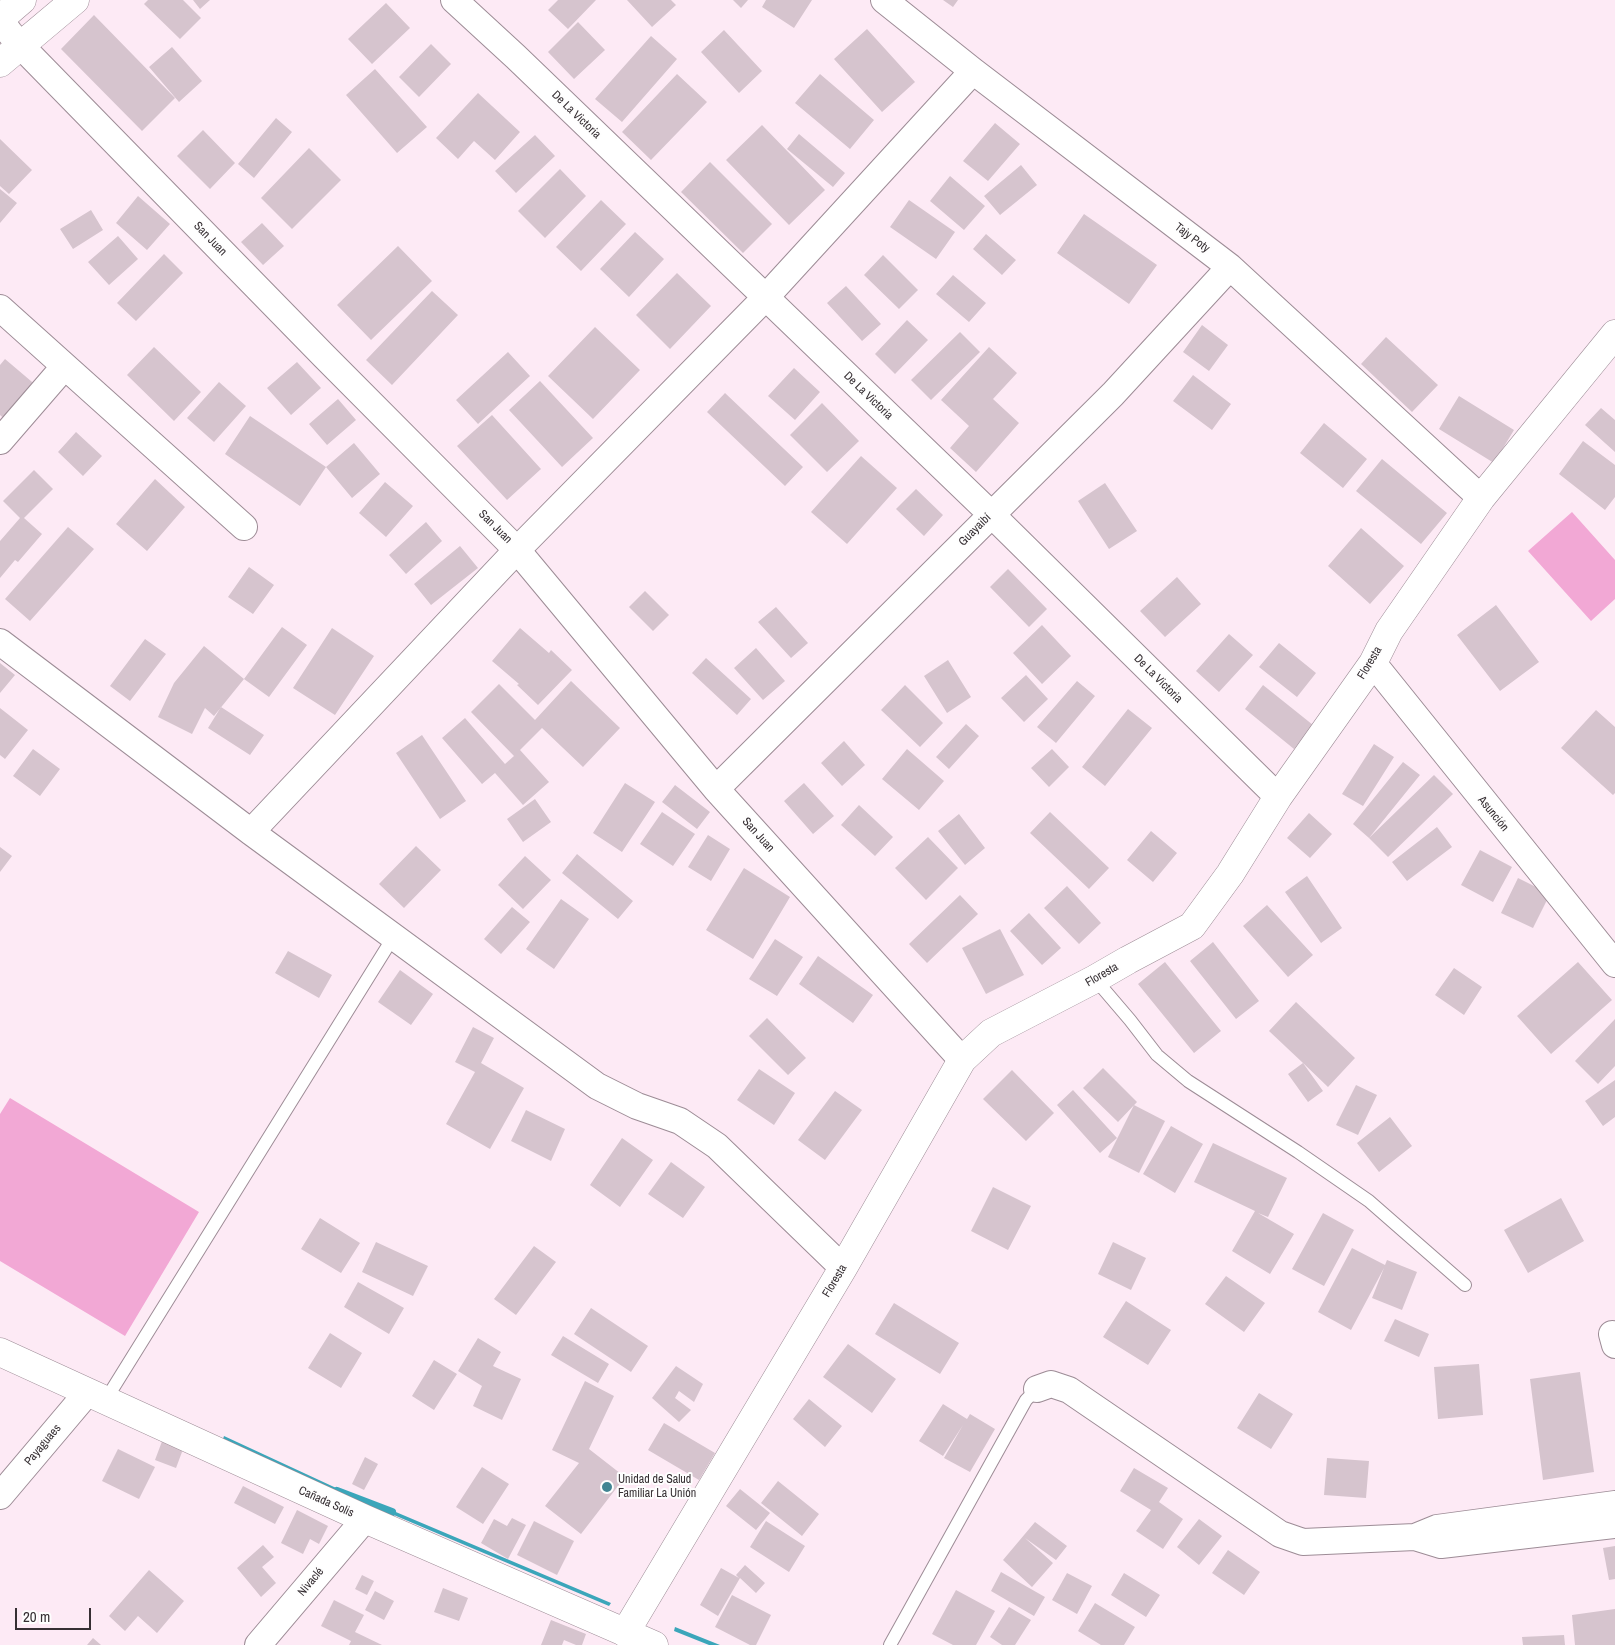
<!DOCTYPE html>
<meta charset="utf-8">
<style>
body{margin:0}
#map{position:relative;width:1615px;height:1645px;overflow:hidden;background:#fdeaf5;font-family:"Archivo Narrow",sans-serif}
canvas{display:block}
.scale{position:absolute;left:15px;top:1608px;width:76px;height:22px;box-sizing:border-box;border:2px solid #362f33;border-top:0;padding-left:6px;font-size:15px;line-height:18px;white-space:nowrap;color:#362f33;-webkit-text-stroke:4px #fefefe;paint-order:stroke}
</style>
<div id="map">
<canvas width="1615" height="1645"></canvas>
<div class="scale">20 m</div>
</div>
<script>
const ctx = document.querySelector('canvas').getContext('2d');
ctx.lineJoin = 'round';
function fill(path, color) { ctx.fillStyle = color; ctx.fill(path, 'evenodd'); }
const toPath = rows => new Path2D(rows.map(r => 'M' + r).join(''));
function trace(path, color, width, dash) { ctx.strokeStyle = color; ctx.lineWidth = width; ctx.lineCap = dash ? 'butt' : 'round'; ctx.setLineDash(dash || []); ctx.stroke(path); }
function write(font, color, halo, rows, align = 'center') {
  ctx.font = font + ' "Archivo Narrow",sans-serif'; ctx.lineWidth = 4; ctx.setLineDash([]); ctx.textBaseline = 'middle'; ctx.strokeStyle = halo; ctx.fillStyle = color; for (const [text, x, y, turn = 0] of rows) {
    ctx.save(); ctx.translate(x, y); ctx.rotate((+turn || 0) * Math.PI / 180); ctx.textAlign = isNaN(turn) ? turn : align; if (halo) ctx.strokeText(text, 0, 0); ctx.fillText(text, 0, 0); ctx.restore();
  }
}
fill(toPath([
 [1572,512,1615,560,1615,599,1591,621,1528,551],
 [10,1098,199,1212,125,1336,0,1261,0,1114]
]), '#f2a8d5');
fill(toPath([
 [224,1436,347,1493,345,1496,223,1439],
 [384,1507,611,1603,609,1606,382,1510],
 [675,1627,720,1645,709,1645,674,1631]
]), '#3ba6ba');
trace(toPath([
 [337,1491,392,1512]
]), '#3ba6ba', 8);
fill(toPath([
 [148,0,183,0,201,18,180,39,144,4],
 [193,0,210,0,200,9],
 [558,0,596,0,568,29,548,10],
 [627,0,671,0,676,5,652,27],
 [733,0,748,0,741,8],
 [766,0,812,0,794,28,762,7],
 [943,0,958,0,953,7],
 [386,3,410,28,372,64,348,39],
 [94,15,175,98,142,131,61,49],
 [578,22,605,50,574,79,548,52],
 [867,29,915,82,882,112,834,59],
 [724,30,762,71,739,93,701,52],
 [651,36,677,59,622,122,595,99],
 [431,44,451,64,419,97,399,77],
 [172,47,202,81,179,102,149,67],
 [375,69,427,127,397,153,346,95],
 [677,74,707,102,651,160,622,132],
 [820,74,874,120,850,149,795,103],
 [478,93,520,132,495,160,474,141,458,159,436,138],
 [276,118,292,132,254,178,238,164],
 [995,123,1020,144,988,181,963,161],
 [762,125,825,190,789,225,726,160],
 [203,130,235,163,210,189,177,156],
 [799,134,845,173,833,187,787,149],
 [535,135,555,156,516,193,495,171],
 [0,139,32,170,9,194,0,186],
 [309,148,341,180,292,229,261,198],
 [710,162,772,224,743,253,681,192],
 [1021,165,1037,185,1000,215,984,196],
 [560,169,586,196,545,238,518,211],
 [950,176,985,206,964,230,930,201],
 [0,189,17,203,0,223],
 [138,196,170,224,147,250,116,223],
 [601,200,626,224,581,271,556,247],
 [909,200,955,232,936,259,890,227],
 [91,210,103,230,73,249,60,229],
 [1084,214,1157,265,1129,304,1057,253],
 [262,223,284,246,263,265,241,242],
 [635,232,664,259,629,297,600,269],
 [986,234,1016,260,1002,275,973,249],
 [118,236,138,259,109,285,88,262],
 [398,246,432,281,371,340,337,305],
 [164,254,183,273,136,321,117,303],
 [883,255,918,290,899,309,864,275],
 [677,273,711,306,670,349,636,315],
 [953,275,986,303,969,322,936,294],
 [846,286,881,324,862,341,827,303],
 [432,291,458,315,392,385,366,360],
 [907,320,928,340,895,374,875,354],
 [1202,325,1228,345,1209,371,1183,352],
 [595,327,640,370,593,419,548,376],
 [960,332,980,352,931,400,911,380],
 [1386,337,1438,385,1412,412,1361,364],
 [154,347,201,392,174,421,127,375],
 [989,347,1017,373,993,399,1019,423,976,472,950,448,969,426,941,400],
 [508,352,530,376,478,424,456,400],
 [5,359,38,387,8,422,0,415,0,365],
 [297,362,321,388,291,415,267,388],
 [794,368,820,392,795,420,768,396],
 [1193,375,1231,404,1212,430,1173,401],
 [540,381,593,438,562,467,509,410],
 [219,382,246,406,214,442,187,418],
 [725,393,803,467,785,486,707,412],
 [1459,396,1514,430,1494,463,1439,429],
 [338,399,356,420,327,445,309,424],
 [822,403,859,441,827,472,790,435],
 [1601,408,1615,420,1615,452,1585,425],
 [492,415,541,469,507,500,457,446],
 [250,416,326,467,354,443,380,474,352,498,326,467,300,506,225,454],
 [1324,423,1367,459,1343,488,1300,453],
 [76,432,102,456,83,476,58,452],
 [1583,441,1615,465,1615,497,1605,510,1559,474],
 [861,456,897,488,847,544,811,512],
 [1382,459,1447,513,1421,544,1356,491],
 [34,470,53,489,24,518,42,534,18,562,15,560,0,578,0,541,20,518,3,501],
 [155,479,185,507,147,551,116,524],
 [385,482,413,506,386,537,359,513],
 [1105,483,1137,531,1109,549,1078,501],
 [916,489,943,515,924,536,896,509],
 [426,522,442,541,406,574,389,555],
 [68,527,94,549,30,621,5,599],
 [1361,528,1404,566,1370,604,1328,566],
 [460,546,478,568,431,605,414,584],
 [249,567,274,585,253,614,228,597],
 [1008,569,1047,609,1029,627,990,587],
 [1177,577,1201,604,1165,637,1140,611],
 [645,591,669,615,653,631,629,607],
 [1496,605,1539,662,1500,691,1457,635],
 [776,607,808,643,791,658,758,622],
 [1042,625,1071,656,1042,684,1013,653],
 [282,627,307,645,269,697,244,679,214,716,205,708,192,734,158,717,174,683,204,646,244,679],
 [332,628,374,656,335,715,293,688],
 [520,628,549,653,551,650,572,670,538,705,517,685,519,684,492,661],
 [1229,634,1253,655,1219,692,1196,671],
 [145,639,166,654,130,701,110,686],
 [1279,643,1316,673,1297,697,1259,667],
 [756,648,785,681,763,700,734,668],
 [706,658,751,699,737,715,692,673],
 [948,660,971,697,947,713,924,676],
 [0,663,15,675,0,693],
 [1026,675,1048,699,1024,722,1001,698],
 [571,681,620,728,583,767,542,728,520,750,549,782,523,805,495,773,482,784,442,738,465,718,505,764,514,756,471,712,499,684,535,720],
 [1077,681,1095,696,1056,743,1037,727],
 [905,685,943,723,920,747,881,710],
 [1263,685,1313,725,1294,749,1245,709],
 [221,707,264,735,250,755,208,728],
 [0,708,28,730,5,759,0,755],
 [1128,709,1152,728,1105,786,1082,767],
 [1596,710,1615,727,1615,793,1613,795,1561,748],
 [966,724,979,736,949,769,936,757],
 [422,735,466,801,440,819,396,753],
 [844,741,865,765,842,786,821,763],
 [1374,744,1394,757,1363,806,1342,794],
 [33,749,60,769,40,796,13,776],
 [907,749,944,781,919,810,882,779],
 [1052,749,1069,767,1049,787,1031,768],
 [1403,762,1420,775,1369,838,1353,824],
 [1434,775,1453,794,1388,857,1369,838],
 [625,783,655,802,622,852,593,833],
 [804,783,834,816,813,834,784,801],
 [675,785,710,812,697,829,662,802],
 [535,799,551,822,523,842,507,819],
 [859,805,893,837,875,856,841,825],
 [662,812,695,834,673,866,640,844],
 [1050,812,1109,868,1089,889,1030,833],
 [1309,813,1332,834,1310,858,1287,838],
 [959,814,985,848,965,865,938,831],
 [1437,827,1452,847,1407,881,1392,862],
 [1151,831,1177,853,1153,882,1127,860],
 [708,835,730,849,711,881,688,867],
 [928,837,958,868,926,900,895,868],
 [416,846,441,870,404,908,379,884],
 [0,847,12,856,0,872],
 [1480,850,1512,867,1493,902,1461,885],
 [577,854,633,901,618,919,562,873],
 [525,856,551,880,523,909,498,885],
 [744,868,790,897,753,959,706,930],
 [1307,876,1342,928,1321,943,1285,892],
 [1518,878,1550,894,1533,928,1501,913],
 [1067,886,1101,923,1079,944,1044,908],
 [960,895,978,914,927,963,909,944],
 [561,899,589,919,554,969,526,949],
 [1267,905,1313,955,1288,977,1243,926],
 [512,907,530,922,501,954,484,939],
 [1029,913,1061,948,1042,965,1010,931],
 [1000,929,1024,975,986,994,962,948],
 [775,939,803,957,777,996,749,979],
 [1213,942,1259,1001,1236,1019,1190,961],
 [288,951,332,975,319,998,275,973],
 [818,956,873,995,853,1023,799,984],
 [1165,962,1221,1031,1194,1053,1138,984],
 [1578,962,1612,1000,1551,1054,1517,1016],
 [1454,968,1482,987,1464,1015,1435,995],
 [400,970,433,994,411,1025,378,1002],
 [1296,1002,1355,1058,1328,1087,1303,1063,1323,1091,1308,1102,1288,1074,1303,1063,1269,1031],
 [767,1018,806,1058,788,1075,749,1036],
 [1615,1019,1615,1066,1598,1084,1575,1061],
 [473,1027,494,1038,481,1063,524,1088,490,1149,446,1124,475,1072,455,1062],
 [1103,1068,1137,1102,1118,1122,1083,1088],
 [759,1069,795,1093,774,1125,737,1100],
 [1012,1070,1054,1113,1026,1141,983,1099],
 [1615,1080,1615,1117,1603,1126,1585,1101],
 [1356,1085,1377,1095,1358,1135,1336,1125],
 [1073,1090,1117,1138,1100,1153,1057,1105],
 [835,1091,862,1110,825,1160,798,1140],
 [1134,1105,1165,1121,1139,1173,1108,1157],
 [526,1110,565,1129,551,1161,511,1141],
 [1390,1117,1412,1146,1379,1172,1357,1143],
 [1171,1126,1203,1144,1175,1193,1143,1174],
 [622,1138,653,1160,620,1207,590,1185],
 [1213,1143,1287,1178,1268,1217,1258,1213,1294,1234,1270,1274,1232,1251,1255,1211,1194,1182],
 [671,1162,705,1187,683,1218,648,1194],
 [993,1187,1031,1206,1008,1250,971,1231],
 [1561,1198,1584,1241,1528,1273,1504,1230],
 [1323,1213,1354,1230,1324,1286,1292,1269],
 [320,1218,360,1243,341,1273,301,1249],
 [376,1242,428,1266,413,1296,362,1272],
 [1113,1242,1146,1258,1131,1290,1098,1274],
 [534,1246,556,1262,516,1315,494,1299],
 [1352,1248,1385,1265,1387,1260,1417,1272,1402,1310,1372,1298,1384,1268,1351,1330,1318,1312],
 [1226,1276,1265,1303,1244,1332,1205,1304],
 [358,1282,404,1308,389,1334,344,1307],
 [1126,1301,1171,1330,1148,1365,1103,1337],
 [894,1303,959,1343,940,1374,875,1334],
 [591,1308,648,1346,631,1372,574,1334],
 [1395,1319,1429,1334,1419,1357,1384,1341],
 [330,1333,362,1353,341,1388,308,1368],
 [563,1336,609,1364,598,1383,551,1355],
 [478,1338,501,1352,493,1366,521,1379,502,1420,473,1406,482,1386,458,1371],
 [848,1344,896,1379,872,1413,823,1377],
 [434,1360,457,1374,434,1410,412,1396],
 [1479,1364,1483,1415,1438,1419,1434,1367],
 [676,1366,703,1384,694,1402,679,1391,675,1398,691,1410,679,1422,652,1398],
 [1580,1372,1594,1472,1543,1480,1530,1379],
 [585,1381,614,1396,589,1449,625,1477,581,1534,545,1506,579,1463,552,1450],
 [1259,1393,1293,1414,1271,1449,1237,1428],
 [809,1399,842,1426,825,1447,793,1419],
 [943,1404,967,1419,970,1414,995,1429,970,1472,944,1458,963,1425,943,1456,919,1441],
 [664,1423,715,1453,699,1480,648,1450],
 [164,1436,185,1444,176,1468,155,1460],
 [118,1449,155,1467,139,1499,102,1481],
 [365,1457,378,1464,364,1490,352,1484],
 [1327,1458,1369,1461,1366,1498,1324,1495],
 [482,1467,509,1484,483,1524,456,1507],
 [1134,1468,1168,1488,1159,1502,1183,1519,1163,1549,1136,1531,1151,1510,1120,1491],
 [778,1481,819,1514,802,1536,761,1503],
 [243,1486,284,1507,275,1524,234,1503],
 [740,1489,770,1513,756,1530,726,1506],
 [297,1510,328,1526,319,1544,310,1539,303,1554,281,1543],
 [512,1518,526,1525,508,1559,481,1543,494,1519,507,1526],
 [1199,1519,1222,1536,1199,1565,1177,1547],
 [534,1521,574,1541,557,1575,517,1555],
 [766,1521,805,1546,789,1572,750,1547],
 [1035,1522,1067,1546,1056,1560,1025,1538,1053,1563,1032,1587,1003,1560],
 [263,1545,274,1557,262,1567,276,1583,261,1597,237,1568],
 [1615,1546,1615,1579,1609,1580,1603,1548],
 [1228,1550,1260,1572,1244,1595,1212,1573],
 [745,1565,765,1583,756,1593,740,1578,718,1616,700,1605,721,1568,739,1578,736,1575],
 [149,1570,184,1601,157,1633,138,1616,125,1631,109,1616],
 [1001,1572,1045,1597,1034,1616,991,1591],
 [1067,1573,1092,1586,1077,1614,1052,1600],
 [1124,1573,1160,1595,1146,1617,1111,1595],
 [362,1575,374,1581,367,1595,355,1589],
 [443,1588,468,1598,459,1621,434,1612],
 [956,1590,995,1611,976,1645,953,1645,932,1634],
 [375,1591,394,1601,384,1620,365,1610],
 [732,1595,771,1615,756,1645,750,1645,715,1627],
 [334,1600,364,1615,355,1632,382,1645,349,1645,351,1641,321,1626],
 [1095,1603,1135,1627,1124,1645,1101,1645,1078,1631],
 [1009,1607,1031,1620,1015,1645,1002,1645,990,1637],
 [1615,1609,1615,1645,1575,1645,1572,1615],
 [551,1620,586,1634,582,1645,576,1645,564,1640,562,1645,541,1645],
 [1564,1635,1565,1645,1523,1645,1522,1637],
 [93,1638,101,1645,87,1645]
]), '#d6c4ce');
const lane = toPath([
 [1095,979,1130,1020,1157,1055,1188,1081,1298,1152,1369,1201,1465,1285],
 [105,1401,394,936],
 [890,1645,1026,1400,1037,1389]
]);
const street = toPath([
 [454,0,516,57,991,514,1278,797],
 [884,0,973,71,1230,267,1481,498],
 [0,19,9,32,21,46,324,356,517,550,716,789,962,1060],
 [0,308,244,527],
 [0,441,64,367],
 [0,642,251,832,597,1086,637,1106,680,1121,717,1146,843,1268],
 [1373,663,1615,964],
 [716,789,1113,394,1230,267],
 [251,832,517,550,765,298,973,71],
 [1612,1334,1615,1345],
 [1037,1389,1051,1384,1069,1390,1280,1534,1303,1542,1415,1537,1437,1528,1615,1504],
 [0,1496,87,1393],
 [1415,1537,1441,1545,1615,1525],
 [258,1645,365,1519]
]);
const secondary = toPath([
 [0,19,22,0],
 [0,63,75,0],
 [0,1352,365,1519,654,1645],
 [625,1633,843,1268,962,1060,991,1033,1095,979,1128,960,1192,926,1230,874,1278,797,1373,663,1389,631,1481,498,1615,334]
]);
trace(lane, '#9d8c96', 14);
trace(street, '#9d8c96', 28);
trace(secondary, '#9d8c96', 29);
trace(lane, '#fff', 12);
trace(street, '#fff', 26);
trace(secondary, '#fff', 28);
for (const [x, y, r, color] of [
 [607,1487,6,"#418593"]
]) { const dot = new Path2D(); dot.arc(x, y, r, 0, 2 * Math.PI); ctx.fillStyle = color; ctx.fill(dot); trace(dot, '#fefefe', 2); }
write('12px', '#362f33', '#fefefe', [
 ["De La Victoria",576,115,44],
 ["Tajy Poty",1192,238,37],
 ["San Juan",210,239,46],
 ["De La Victoria",868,396,44],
 ["San Juan",495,527,45],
 ["Guayaibí",975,530,-45],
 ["Floresta",1370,663,-59],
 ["De La Victoria",1158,679,45],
 ["Asunción",1493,814,51],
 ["San Juan",758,835,48],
 ["Floresta",1102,975,-30],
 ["Floresta",835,1281,-59],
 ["Payaguaes",43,1445,-50],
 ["Cañada Solis",326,1502,24],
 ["Nivaclé",311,1582,-50]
]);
write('12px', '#362f33', '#fefefe', [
 ["Unidad de Salud",618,1480],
 ["Familiar La Unión",618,1494]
], 'left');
</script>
